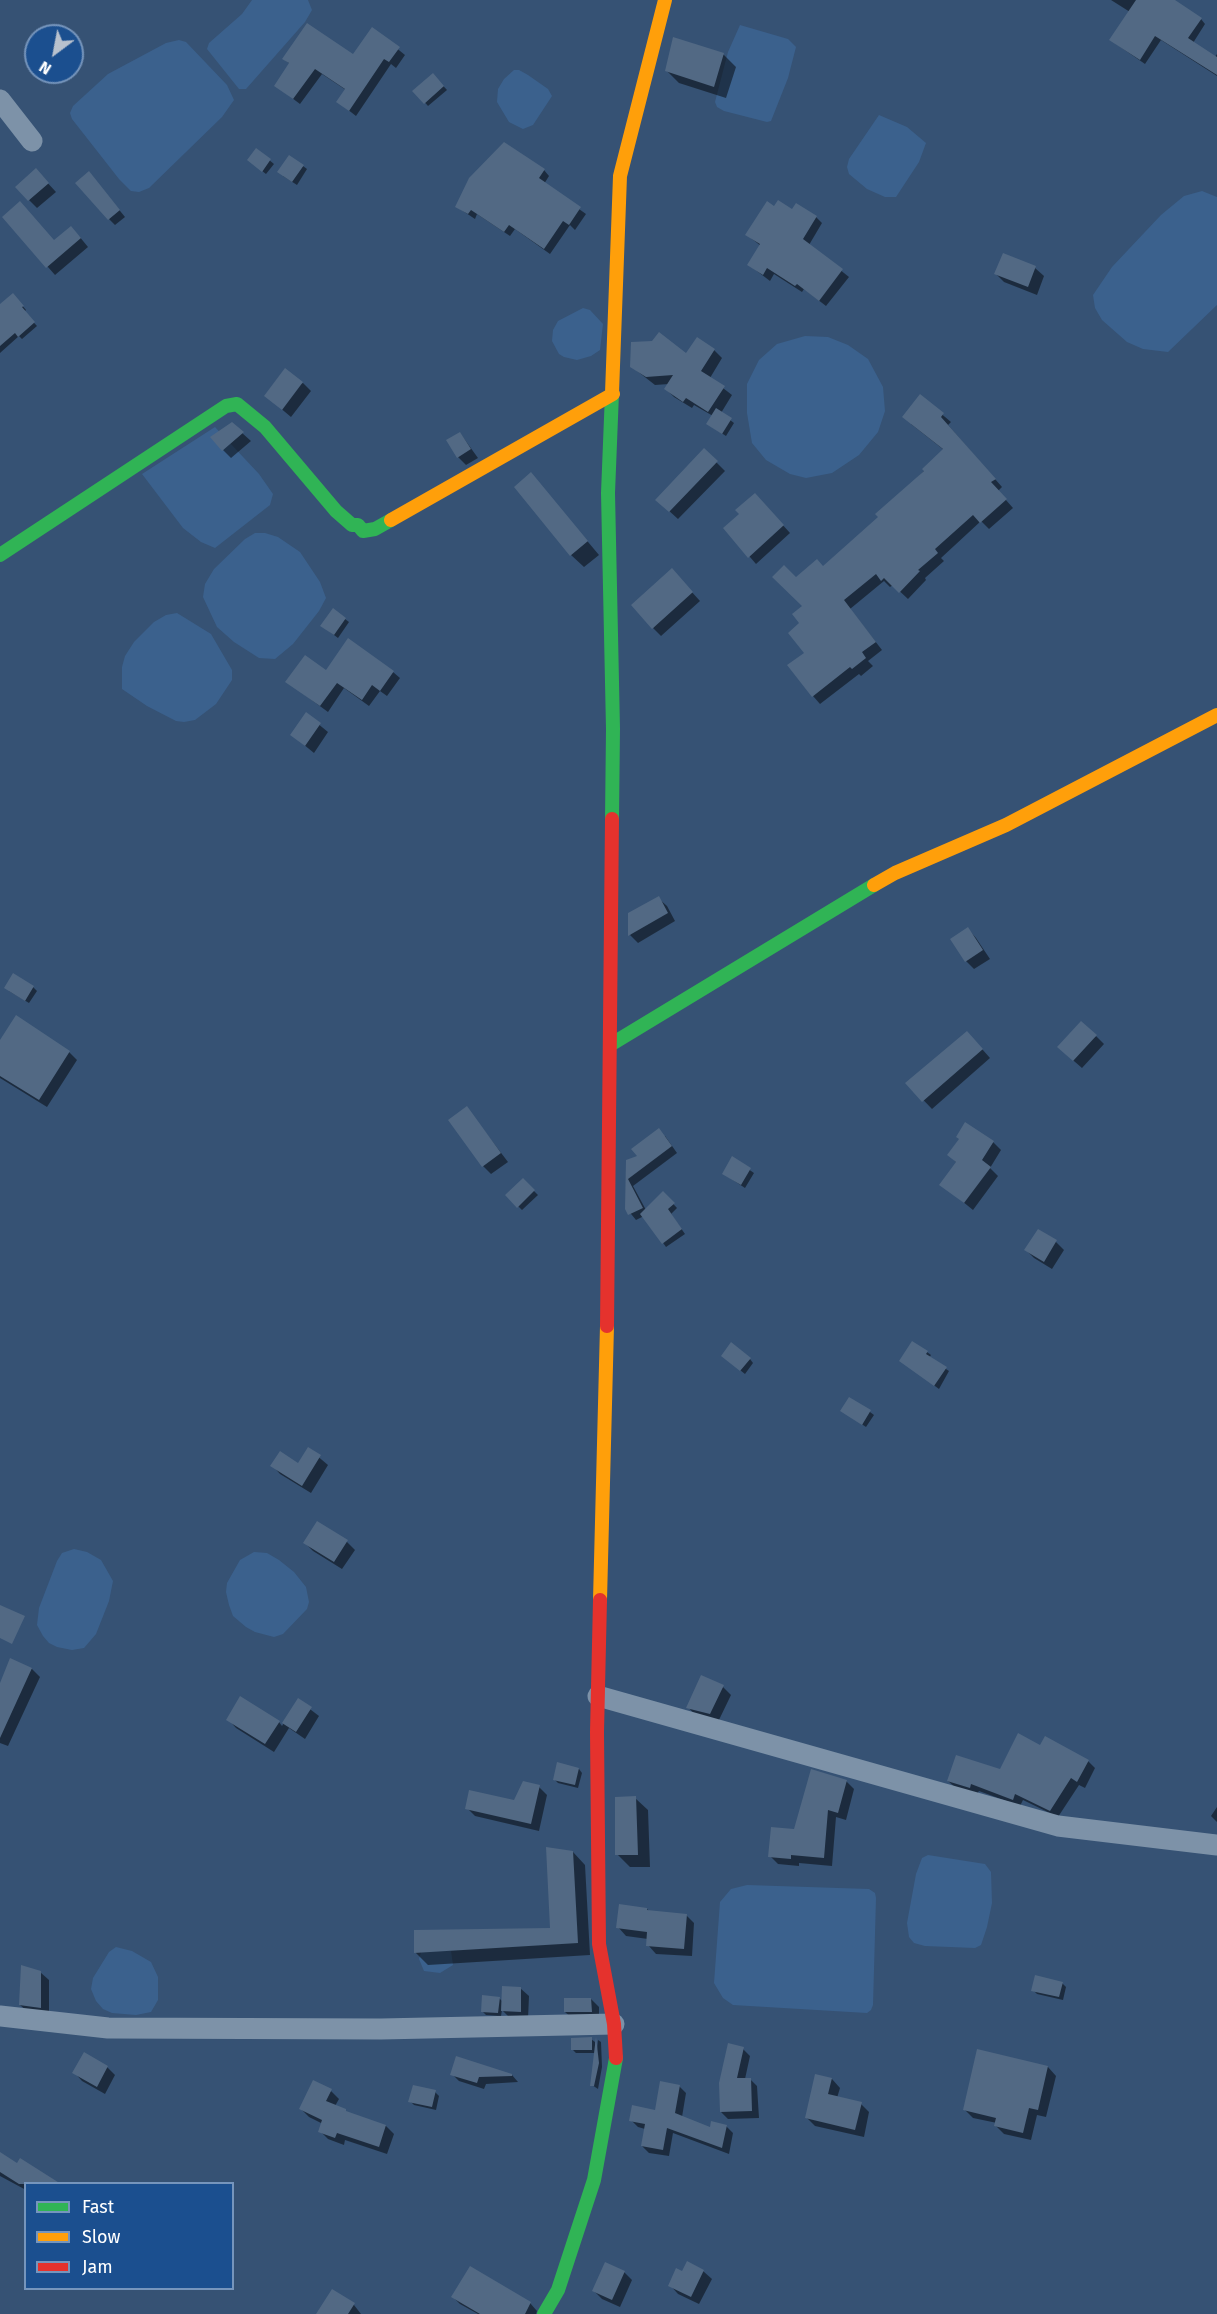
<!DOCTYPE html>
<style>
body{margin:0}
#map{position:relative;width:1217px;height:2314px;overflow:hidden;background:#365274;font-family:"Fira Sans",sans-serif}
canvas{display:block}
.legend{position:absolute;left:24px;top:2182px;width:210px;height:108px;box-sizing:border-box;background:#1b4f8f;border:2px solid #7695bc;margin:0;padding:8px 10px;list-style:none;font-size:18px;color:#fff}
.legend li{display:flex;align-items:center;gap:12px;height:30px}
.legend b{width:30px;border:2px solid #7695bc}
.north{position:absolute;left:24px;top:24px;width:60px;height:60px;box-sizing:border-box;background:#1b4f8f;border:2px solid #7695bc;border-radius:50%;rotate:212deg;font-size:16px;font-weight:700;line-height:24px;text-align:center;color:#fff}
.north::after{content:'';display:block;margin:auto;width:21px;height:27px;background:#b9c2ce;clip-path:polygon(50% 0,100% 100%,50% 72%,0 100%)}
</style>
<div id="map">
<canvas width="1217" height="2314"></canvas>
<ul class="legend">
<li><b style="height:8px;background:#30b455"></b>Fast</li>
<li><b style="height:8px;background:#ff9f0a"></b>Slow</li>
<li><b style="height:8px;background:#e5322d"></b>Jam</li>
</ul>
<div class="north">N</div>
</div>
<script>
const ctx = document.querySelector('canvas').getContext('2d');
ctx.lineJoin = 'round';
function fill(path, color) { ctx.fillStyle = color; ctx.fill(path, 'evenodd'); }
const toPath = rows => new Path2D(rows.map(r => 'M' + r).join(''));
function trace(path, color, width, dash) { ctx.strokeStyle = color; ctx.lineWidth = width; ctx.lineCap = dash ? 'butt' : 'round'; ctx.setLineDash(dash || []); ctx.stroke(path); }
fill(toPath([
 [252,0,308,0,312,10,305,22,246,89,239,89,207,49,209,43,242,14],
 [740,25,788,39,796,47,788,78,771,121,767,122,724,111,717,107,715,102,728,52],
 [179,40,186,42,227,85,234,100,222,117,149,188,139,192,131,191,119,179,72,119,70,113,73,106,108,74,166,43],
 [514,70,519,70,528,75,548,89,552,96,533,125,523,129,509,122,497,102,498,89,504,79],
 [879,115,907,127,926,143,919,162,896,197,885,197,867,189,849,174,847,167,849,159],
 [1202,191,1217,197,1217,305,1168,352,1143,349,1127,342,1102,320,1095,308,1093,295,1112,267,1161,215,1184,196],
 [583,308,590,310,603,324,600,350,591,356,577,360,564,357,559,354,552,341,553,330,558,321],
 [805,336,828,337,848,345,868,359,883,387,885,411,878,432,859,455,832,473,806,478,790,474,766,460,752,443,747,413,747,384,759,360,777,344],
 [215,427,259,474,273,494,270,505,215,548,201,542,183,528,142,474],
 [255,533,265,533,278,537,300,552,320,582,326,598,319,611,293,644,275,659,259,658,234,642,217,627,203,597,205,584,214,569,245,539],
 [177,613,211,634,232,670,232,680,216,704,195,720,184,722,176,721,147,706,122,689,122,667,125,656,134,642,154,622,166,615],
 [74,1549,87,1552,101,1560,113,1581,109,1601,96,1634,84,1648,72,1650,57,1647,49,1643,43,1636,37,1625,39,1608,57,1561,62,1553],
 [254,1552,267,1553,279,1560,294,1572,306,1587,309,1602,307,1609,283,1634,274,1637,255,1632,246,1627,233,1616,229,1605,226,1592,227,1583,240,1560],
 [928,1855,985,1864,991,1872,992,1903,987,1927,981,1945,975,1948,925,1946,914,1943,909,1937,907,1923,916,1874,922,1858],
 [747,1885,869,1889,875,1893,876,1898,873,2005,871,2010,867,2013,733,2005,723,1998,714,1983,720,1902,731,1889],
 [116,1947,132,1951,151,1962,158,1977,158,2000,151,2012,136,2015,112,2013,103,2009,96,2001,91,1989,93,1978,109,1952],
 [422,1949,451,1951,453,1965,440,1973,424,1971,419,1959]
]), '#3b618d');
fill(toPath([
 [1111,0,1172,0,1201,19,1205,24,1193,43,1215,57,1217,54,1217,76,1161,40,1145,64,1116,44,1130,12],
 [373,29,405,55,396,68,391,64,356,116,338,102,346,90,322,74,300,104,276,86,290,64,284,59,354,56],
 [674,39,724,55,736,67,726,98,679,83,666,70],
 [433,75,447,90,428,106,415,91],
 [257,150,274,164,266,174,253,164],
 [303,166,307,169,297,185,283,176],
 [544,170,549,176,544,184,586,214,575,230,570,225,550,254,515,229,510,236,477,214,475,219,457,207],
 [44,179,56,192,37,208,29,200],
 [95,180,125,217,115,225,109,219],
 [775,208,816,217,822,223,809,245,849,277,826,306,804,289,802,292,774,274,770,281,749,265,761,246,747,235],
 [4,217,55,242,79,236,88,247,55,275],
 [1004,255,1035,268,1044,276,1037,295,1004,282,996,274],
 [16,298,26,310,24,312,37,326,22,339,19,336,0,353,0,306],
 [714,350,722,358,710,378,732,395,721,413,734,423,726,436,712,427,713,416,694,405,692,408,674,397,666,389,669,384,655,385,632,367],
 [303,383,311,391,291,417,266,396],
 [920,396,951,422,948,425,1002,487,998,491,1013,508,989,529,981,521,941,558,944,561,925,578,926,580,908,599,893,585,890,587,884,581,850,609,882,650,868,661,873,666,861,676,859,674,820,704,813,696,802,623,804,606,796,579,823,567,880,517,944,450,911,424],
 [232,424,251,441,231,458,223,450],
 [460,433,478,458,466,465,458,457],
 [704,450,725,471,678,519,657,500],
 [531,474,599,555,584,567,571,555],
 [762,502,790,533,756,564,725,528],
 [680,579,700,601,661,636,653,628],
 [333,610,349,622,338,638,326,629],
 [327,672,393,672,400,678,387,696,380,691,369,706,344,688,328,712,287,682],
 [306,714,328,732,314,753,292,735],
 [658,898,667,906,675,921,638,943,630,935],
 [968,929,976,938,990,959,974,969,966,961],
 [33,987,37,991,29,1003,9,991],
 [1096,1036,1104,1044,1082,1068,1067,1055],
 [975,1041,990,1058,932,1109,907,1083],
 [0,1043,69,1052,77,1060,47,1107,0,1078],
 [467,1108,508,1162,491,1174,483,1166],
 [665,1136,677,1153,633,1186,646,1210,663,1193,677,1208,671,1214,685,1234,666,1247,644,1216,636,1220,627,1209,627,1161,639,1157],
 [993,1142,1001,1150,990,1168,998,1176,973,1210,941,1184,957,1163,949,1155],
 [732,1158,754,1173,745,1188,724,1174],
 [523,1180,538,1195,522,1210,507,1195],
 [1056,1242,1064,1250,1052,1269,1034,1258,1026,1250],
 [927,1352,931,1355,929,1358,949,1371,939,1389,905,1364],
 [726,1359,750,1359,753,1363,745,1374],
 [842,1411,870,1412,874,1415,866,1427],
 [309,1449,328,1465,311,1493,280,1474,272,1465,299,1465],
 [347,1542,355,1550,342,1569,313,1551,305,1543],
 [11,1660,32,1669,40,1677,8,1746,0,1743,0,1687],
 [723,1687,731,1695,718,1722,696,1716,688,1707],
 [298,1700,319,1716,305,1739,289,1728,274,1752,236,1728,228,1719,279,1722,282,1726],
 [1041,1747,1088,1761,1095,1768,1085,1788,1079,1785,1058,1817,1023,1800,1020,1806,979,1791,977,1794,956,1788,948,1781,1000,1771],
 [579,1769,582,1773,578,1788,558,1783,554,1779],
 [846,1781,854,1789,846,1820,836,1817,832,1866,799,1863,799,1866,778,1864,770,1856],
 [539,1787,547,1795,539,1831,475,1816,467,1808,514,1802],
 [635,1798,648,1810,650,1867,630,1867,617,1854],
 [1217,1807,1217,1822,1211,1816],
 [573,1852,585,1865,590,1955,428,1965,415,1952,551,1929],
 [647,1909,650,1912,686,1915,694,1923,692,1956,656,1954,648,1945,648,1939,626,1936,618,1927],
 [40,1972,49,1980,49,2015,29,2013,20,2005],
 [1062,1983,1066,1987,1063,2000,1037,1994,1033,1990],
 [520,1988,529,1996,528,2019,511,2019,502,2010,501,2016,486,2015,482,2011,499,1998,503,2002],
 [591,1999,599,2007,599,2019,574,2020,565,2012],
 [591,2039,595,2042,595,2050,597,2050,598,2040,601,2042,602,2067,598,2089,592,2085,597,2053,576,2053,573,2050],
 [743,2049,750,2056,745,2079,750,2079,757,2086,759,2118,728,2119,721,2112],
 [979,2051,1048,2067,1056,2076,1046,2117,1037,2115,1031,2140,1004,2134,996,2126,997,2123,973,2118,965,2110],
 [107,2067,115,2075,105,2094,82,2081,74,2072],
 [452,2074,512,2075,518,2082,486,2084,484,2089,459,2081],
 [817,2076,832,2079,840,2088,837,2098,861,2104,869,2112,864,2137,815,2126,807,2118],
 [679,2086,686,2093,682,2117,711,2129,726,2126,733,2133,729,2154,673,2133,669,2156,649,2153,642,2146,645,2129,638,2127,631,2120,656,2111],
 [331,2091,339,2099,335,2106,349,2114,386,2126,394,2134,387,2154,345,2140,344,2145,328,2139,320,2131,323,2124,309,2117,301,2109],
 [435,2092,439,2096,436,2110,414,2105,410,2101],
 [0,2154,26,2184,26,2190,0,2176],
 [703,2271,712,2279,699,2304,678,2294,670,2285,683,2273],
 [624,2272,632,2280,620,2307,602,2299,594,2291],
 [332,2291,354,2305,361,2314,318,2314],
 [453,2297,530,2303,537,2311,536,2314,478,2314,460,2304]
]), '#0007');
fill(toPath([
 [1136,0,1175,0,1202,18,1188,38,1217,57,1217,75,1155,36,1140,60,1109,40],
 [307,23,353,54,372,27,400,47,389,62,384,59,349,111,336,102,345,89,315,69,293,99,274,86,289,63,282,59],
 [673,37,724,53,714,87,665,71],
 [433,73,444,86,424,104,412,91],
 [504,142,545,169,539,178,581,207,569,225,563,221,544,249,509,225,504,232,471,210,468,214,455,207,469,178],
 [256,148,271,159,262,172,247,160],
 [289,155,304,165,292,182,277,172],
 [36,168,49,183,28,201,15,187],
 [89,171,120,210,108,220,75,183],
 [778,200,792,209,796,203,817,216,803,239,843,269,819,301,797,284,795,286,767,268,763,275,747,265,760,244,745,235,767,201,774,206],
 [20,201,54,240,71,226,81,238,46,268,2,217],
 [1003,253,1036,266,1028,287,994,274],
 [13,293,24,306,22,307,35,322,18,337,15,333,0,346,0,304],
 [659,332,686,353,697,337,715,349,701,371,725,386,708,412,686,398,683,402,664,389,673,375,646,377,630,367,631,342,652,341],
 [285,368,303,382,282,410,264,396],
 [920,394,944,413,941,417,996,479,991,482,1007,499,980,523,973,515,935,549,938,553,918,570,920,571,899,593,884,578,881,581,876,574,844,600,876,642,862,652,866,658,852,669,850,667,812,697,787,665,804,653,788,633,799,623,792,614,802,606,772,577,784,565,796,577,817,559,823,566,878,517,875,514,924,471,922,469,943,449,902,417],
 [716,408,732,418,722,434,706,424],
 [232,422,244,432,222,451,210,437],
 [460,432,471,449,457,458,446,440],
 [704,448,718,461,669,512,655,500],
 [531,472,588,541,570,556,514,487],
 [755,493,784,525,748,558,723,528,739,514,735,510],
 [672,568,693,592,652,629,631,605],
 [333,608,346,618,334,635,320,626],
 [348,638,394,671,380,691,372,685,362,700,337,683,320,706,285,682,305,655,326,670],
 [306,712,321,723,305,746,290,735],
 [659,896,668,913,628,936,628,913],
 [968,927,983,950,965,962,950,939],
 [13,973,34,986,25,1001,4,988],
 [16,1015,70,1051,39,1100,0,1076,0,1040],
 [1081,1021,1097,1035,1073,1061,1057,1047],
 [967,1031,983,1049,922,1102,905,1083],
 [467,1106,501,1153,482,1167,448,1120],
 [965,1122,994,1141,982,1160,991,1167,964,1203,939,1185,956,1162,947,1155,959,1139,956,1137],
 [659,1128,672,1146,628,1179,643,1208,628,1215,625,1209,626,1160,637,1156,631,1149],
 [732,1156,751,1168,741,1185,722,1174],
 [523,1178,535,1190,517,1208,505,1195],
 [663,1191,675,1203,668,1209,682,1229,662,1244,640,1214],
 [1038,1229,1057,1240,1044,1262,1024,1250],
 [912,1341,928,1351,926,1354,947,1367,934,1386,899,1361],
 [731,1342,751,1358,740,1371,721,1356],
 [849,1397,871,1410,862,1425,840,1411],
 [308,1447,321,1455,302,1486,270,1466,280,1451,298,1463],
 [317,1521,348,1540,334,1562,303,1543],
 [0,1605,25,1616,12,1644,0,1638],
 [10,1658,32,1668,0,1738,0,1683],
 [701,1675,724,1685,710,1714,686,1708],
 [240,1696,280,1721,265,1744,226,1720],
 [298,1698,312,1707,296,1732,282,1723],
 [1018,1733,1040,1745,1045,1736,1089,1760,1077,1782,1071,1778,1050,1811,1015,1794,1013,1800,971,1784,970,1788,947,1781,956,1755,1000,1769],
 [557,1762,579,1768,575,1785,553,1780],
 [811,1769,847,1780,838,1813,828,1810,824,1858,791,1855,791,1859,768,1857,771,1827,794,1829],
 [523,1781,540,1785,531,1824,465,1809,469,1790,514,1800],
 [636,1796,638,1855,615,1855,615,1797],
 [546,1847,573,1851,578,1943,414,1953,414,1930,550,1928],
 [619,1904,647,1908,647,1910,687,1914,684,1949,646,1946,647,1932,616,1928],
 [21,1965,41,1971,41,2008,19,2005],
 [1035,1975,1063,1982,1059,1997,1031,1991],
 [502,1986,521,1987,521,2012,501,2011],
 [482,1995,500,1997,498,2013,481,2012],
 [564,1998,591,1998,592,2012,564,2012],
 [592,2037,592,2050,571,2050,571,2038],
 [596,2037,599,2063,594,2086,590,2086],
 [728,2043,744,2047,737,2078,751,2078,752,2111,720,2112,719,2083],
 [977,2049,1048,2066,1038,2110,1029,2108,1023,2133,994,2126,996,2118,963,2110],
 [84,2052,108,2066,97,2087,72,2073],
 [456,2056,512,2074,512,2076,479,2077,477,2083,450,2075],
 [815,2074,832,2078,828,2094,862,2102,855,2130,805,2118],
 [313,2080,332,2089,326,2101,346,2109,346,2111,386,2125,379,2147,337,2133,335,2138,318,2132,322,2120,299,2109],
 [660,2081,680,2085,675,2113,710,2127,711,2121,727,2125,722,2148,667,2128,663,2150,641,2146,645,2124,629,2121,632,2105,655,2110],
 [413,2085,436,2090,432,2107,408,2102],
 [0,2152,17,2163,20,2158,61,2184,19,2184,0,2172],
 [687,2261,704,2270,691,2297,668,2286,676,2268,682,2271],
 [605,2262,625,2271,612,2300,592,2291],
 [470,2266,531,2302,525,2314,480,2314,451,2297],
 [332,2289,355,2303,348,2314,316,2314]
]), '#526984');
trace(toPath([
 [0,100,32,141],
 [598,1696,1058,1826,1217,1845],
 [0,2016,108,2028,381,2029,614,2024]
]), '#7d92a8', 21);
trace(toPath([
 [612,393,608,493,613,729,612,819],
 [0,555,226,406,237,404,265,427,336,511,352,525,358,525,363,531,375,529,391,520],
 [610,1045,874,885],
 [544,2314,558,2290,594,2180,616,2058]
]), '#30b455', 14);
trace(toPath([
 [612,393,620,176,665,0],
 [391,520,613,394],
 [874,885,895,873,1006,825,1217,715],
 [600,1600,607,1326]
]), '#ff9f0a', 14);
trace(toPath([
 [607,1326,612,819],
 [600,1600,597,1732,599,1944,614,2024,616,2058]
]), '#e5322d', 14);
</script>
